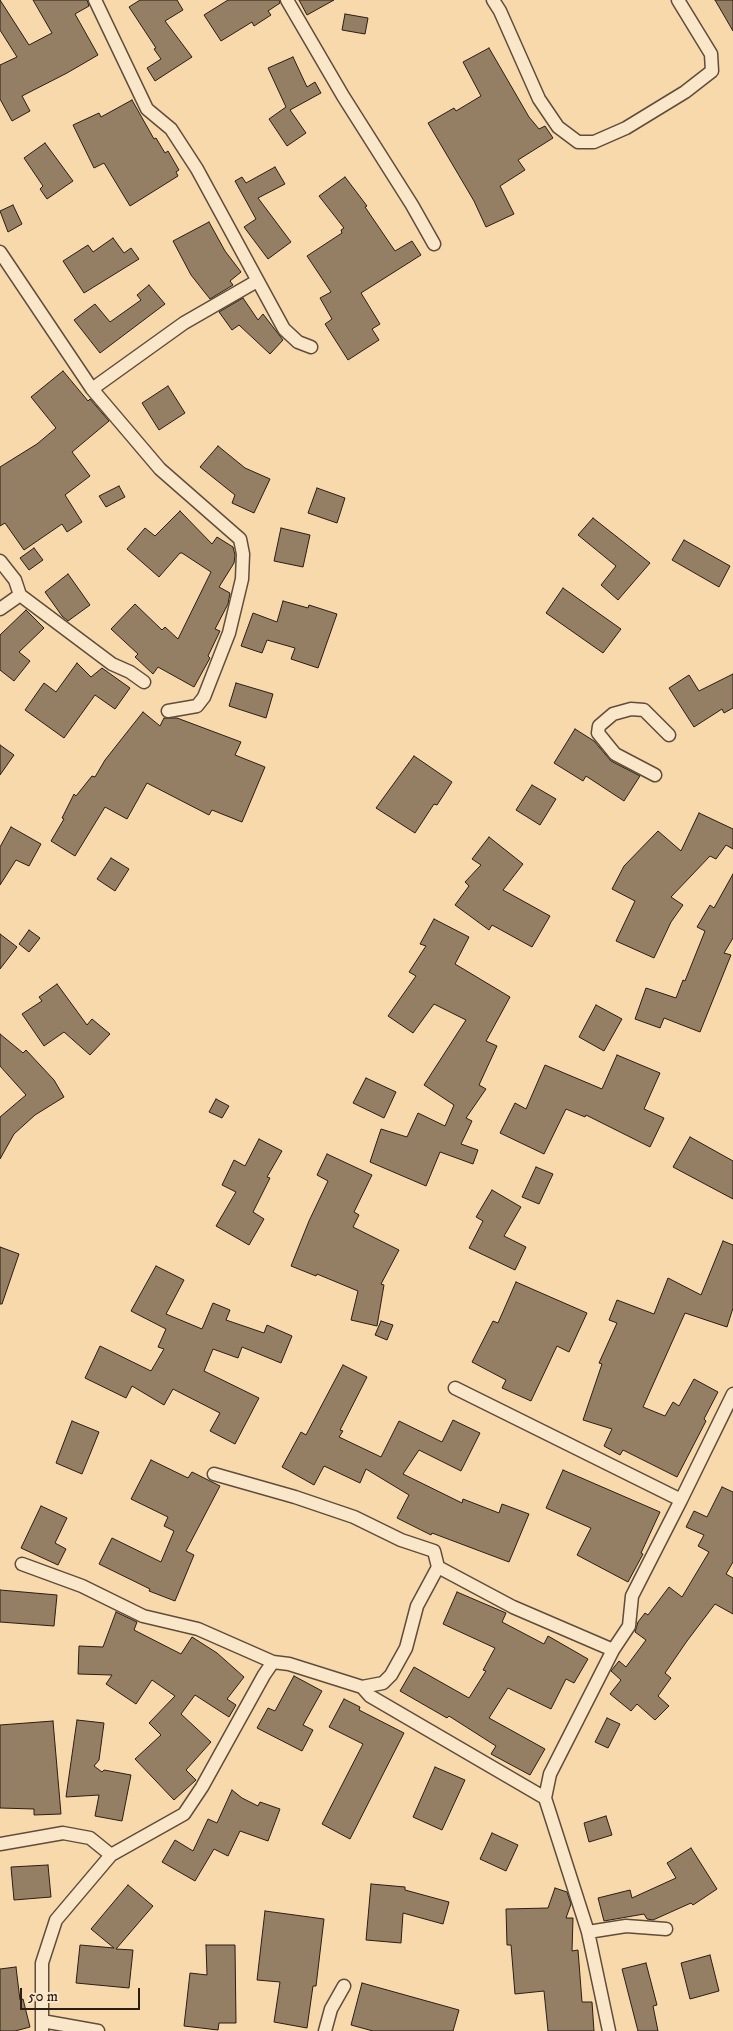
<!DOCTYPE html>
<style>
body{margin:0}
#map{position:relative;width:733px;height:2031px;overflow:hidden;background:#f8d9ac;font-family:"IM FELL DW Pica",serif}
canvas{display:block}
.scale{position:absolute;left:20px;top:1988px;width:120px;height:22px;box-sizing:border-box;border:2px solid #2a1e15;border-top:0;padding-left:6px;font-size:15px;line-height:18px;white-space:nowrap;color:#2a1e15;-webkit-text-stroke:4px #fae6c9;paint-order:stroke}
</style>
<div id="map">
<canvas width="733" height="2031"></canvas>
<div class="scale">50 m</div>
</div>
<script>
const ctx = document.querySelector('canvas').getContext('2d');
ctx.lineJoin = 'round';
function fill(path, color) { ctx.fillStyle = color; ctx.fill(path, 'evenodd'); }
const toPath = rows => new Path2D(rows.map(r => 'M' + r).join(''));
function trace(path, color, width, dash) { ctx.strokeStyle = color; ctx.lineWidth = width; ctx.lineCap = dash ? 'butt' : 'round'; ctx.setLineDash(dash || []); ctx.stroke(path); }
const building = toPath([
 [0,0,29,45,52,33,33,0,87,0,89,6,75,14,98,55,67,73,22,96,30,111,12,121,0,99,0,65,17,57,0,30,0,0],
 [140,0,177,0,183,10,165,21,192,57,155,81,147,68,161,59,154,49,156,48,129,7,140,0],
 [228,0,279,0,280,3,268,11,271,15,254,26,252,22,221,41,204,15,228,0],
 [299,0,334,0,307,15,299,0],
 [715,0,733,0,733,31,715,0],
 [345,14,368,18,365,34,342,30,345,14],
 [489,48,529,117,539,129,545,126,553,138,518,160,525,170,500,186,514,214,486,227,474,201,428,123,454,108,456,111,481,96,463,62,489,48],
 [293,57,307,87,315,82,321,93,290,110,306,133,287,146,269,119,286,107,268,68,293,57],
 [132,100,154,139,156,138,165,153,168,151,179,170,176,172,178,176,130,206,104,163,94,168,73,125,99,113,101,117,132,100],
 [45,143,73,181,47,199,40,189,43,186,24,158,45,143],
 [275,167,285,184,258,198,291,242,268,259,244,227,256,219,235,181,242,177,246,183,275,167],
 [345,177,367,206,365,207,395,251,412,241,421,255,361,293,380,324,372,329,379,340,348,360,325,324,332,319,320,298,331,292,307,256,342,233,341,230,344,228,319,196,345,177],
 [13,205,22,224,8,232,0,211,13,205],
 [209,222,225,251,241,272,230,281,233,285,210,299,191,275,173,241,209,222],
 [113,238,124,253,131,248,139,259,84,293,63,261,88,245,93,252,113,238],
 [149,285,165,304,100,353,74,320,95,304,110,322,141,300,137,295,149,285],
 [243,298,258,320,263,314,283,340,270,354,239,325,232,330,219,312,243,298],
 [63,371,88,401,90,399,109,421,72,452,90,476,65,495,82,522,67,532,62,524,24,550,5,523,0,526,0,467,37,444,56,428,31,397,63,371],
 [168,386,185,413,159,430,142,403,168,386],
 [218,446,245,468,270,479,254,513,232,503,235,495,200,467,218,446],
 [119,486,125,497,106,507,99,496,119,486],
 [317,488,345,498,337,523,308,513,317,488],
 [180,511,212,544,217,537,233,547,235,555,234,563,219,587,230,593,228,604,215,629,220,631,208,656,210,658,194,687,158,667,153,674,135,657,138,654,111,629,135,604,162,630,165,627,178,639,211,572,182,553,180,553,159,577,127,549,145,528,155,536,180,511],
 [593,518,650,563,618,600,601,585,616,566,578,535,593,518],
 [281,528,310,535,303,567,274,561,281,528],
 [684,540,730,566,719,587,672,560,684,540],
 [34,548,43,560,29,570,20,558,34,548],
 [68,574,90,605,68,621,62,616,45,592,68,574],
 [563,588,621,629,603,653,546,613,563,588],
 [283,601,308,608,309,605,337,614,318,668,291,659,295,648,267,640,262,653,241,646,253,613,277,622,283,601],
 [26,610,44,628,19,652,30,661,14,681,0,670,0,635,26,610],
 [77,663,91,677,102,668,130,688,115,709,95,695,64,738,25,710,44,683,56,692,77,663],
 [733,674,733,708,724,713,722,709,694,727,669,688,689,675,699,691,733,674],
 [236,683,273,694,266,718,229,706,236,683],
 [143,712,160,726,164,718,177,718,241,742,235,755,265,767,242,822,212,810,209,815,147,783,127,819,105,807,75,856,51,841,64,819,62,818,74,794,76,796,92,776,95,777,105,760,143,712],
 [575,729,594,741,611,761,640,776,624,801,586,776,583,781,554,763,575,729],
 [0,745,14,755,0,775,0,745],
 [414,756,452,782,437,805,434,804,415,833,376,808,414,756],
 [532,785,556,799,540,825,516,810,532,785],
 [699,813,733,829,733,849,726,845,716,859,710,856,671,897,683,905,671,922,654,958,616,941,635,901,612,889,624,866,658,831,681,851,699,813],
 [11,827,41,844,29,866,16,860,0,885,0,847,11,827],
 [489,837,523,864,503,890,550,916,532,947,492,925,489,930,455,905,469,886,465,882,481,865,472,859,489,837],
 [111,858,129,869,115,891,97,879,111,858],
 [733,874,733,938,724,953,731,955,700,1032,664,1018,660,1028,635,1019,646,988,676,998,683,980,685,981,705,931,697,927,710,905,714,908,733,874],
 [434,919,469,937,455,964,510,997,486,1041,497,1046,479,1085,486,1089,466,1118,472,1121,461,1144,478,1150,473,1164,440,1152,426,1186,370,1162,381,1129,407,1137,418,1113,445,1126,454,1105,424,1085,466,1020,434,1004,413,1033,388,1016,416,976,409,972,426,946,420,944,434,919],
 [29,930,40,938,29,952,19,944,29,930],
 [0,934,17,947,0,969,0,934],
 [57,984,87,1025,92,1019,110,1034,90,1055,64,1032,44,1046,22,1014,42,1001,39,997,57,984],
 [596,1005,622,1019,604,1051,579,1037,596,1005],
 [0,1034,23,1053,26,1050,54,1080,64,1097,35,1115,14,1134,0,1159,0,1117,26,1095,0,1066,0,1034],
 [617,1055,660,1073,644,1109,664,1118,650,1147,586,1115,585,1117,566,1109,544,1154,500,1133,515,1103,526,1109,545,1065,602,1089,617,1055],
 [366,1078,396,1092,384,1118,353,1103,366,1078],
 [216,1099,229,1106,222,1118,209,1112,216,1099],
 [690,1137,733,1161,733,1199,673,1167,690,1137],
 [259,1139,282,1151,267,1177,270,1178,253,1212,264,1219,249,1245,216,1226,236,1192,222,1185,234,1160,245,1166,259,1139],
 [327,1154,372,1175,354,1212,359,1215,353,1227,399,1250,381,1284,384,1285,377,1326,351,1320,358,1291,317,1274,316,1276,291,1266,309,1221,328,1181,317,1175,327,1154],
 [536,1167,553,1174,539,1204,522,1197,536,1167],
 [492,1190,521,1207,504,1236,526,1247,515,1270,469,1248,483,1221,476,1217,492,1190],
 [723,1241,733,1245,733,1308,727,1327,685,1313,643,1407,665,1416,673,1402,679,1406,694,1379,718,1392,704,1419,706,1421,677,1477,623,1450,620,1455,604,1446,612,1429,583,1420,602,1364,599,1363,617,1323,609,1320,617,1300,654,1314,668,1278,701,1295,723,1241],
 [0,1247,19,1254,2,1304,0,1304,0,1247],
 [156,1266,184,1280,166,1314,202,1329,213,1303,230,1310,226,1320,264,1333,267,1325,292,1336,281,1363,242,1347,238,1358,213,1349,204,1371,259,1398,235,1444,210,1431,220,1413,173,1389,164,1405,132,1386,126,1398,85,1378,100,1346,151,1371,164,1349,158,1347,166,1329,131,1311,156,1266],
 [516,1282,587,1313,569,1352,557,1346,531,1401,502,1388,506,1380,472,1362,493,1321,498,1323,516,1282],
 [381,1321,393,1325,387,1340,375,1335,381,1321],
 [343,1365,367,1377,340,1430,343,1431,339,1437,381,1457,399,1421,442,1442,453,1420,480,1433,461,1471,419,1450,403,1474,462,1503,463,1499,499,1513,502,1504,529,1514,509,1562,432,1533,431,1535,397,1518,409,1495,366,1469,360,1483,324,1466,314,1485,282,1467,301,1432,306,1435,343,1365],
 [72,1421,99,1432,82,1474,56,1463,72,1421],
 [151,1460,188,1478,192,1472,220,1486,186,1551,194,1555,175,1601,149,1591,150,1589,99,1564,112,1538,161,1562,174,1531,164,1526,168,1517,131,1499,151,1460],
 [563,1470,660,1512,641,1553,643,1554,628,1582,577,1555,591,1528,546,1508,563,1470],
 [722,1487,733,1492,733,1562,726,1574,733,1578,733,1614,715,1604,687,1641,665,1673,671,1678,658,1696,669,1706,655,1720,637,1704,631,1711,610,1694,621,1680,611,1671,619,1661,626,1667,646,1640,635,1632,638,1622,645,1613,648,1615,669,1587,682,1597,709,1552,698,1546,704,1535,686,1527,694,1511,707,1517,722,1487],
 [41,1506,67,1518,55,1543,66,1549,58,1565,21,1548,41,1506],
 [0,1590,57,1595,54,1626,0,1622,0,1590],
 [457,1592,506,1613,502,1622,544,1644,548,1636,588,1659,574,1683,566,1679,551,1709,508,1688,489,1718,545,1749,530,1775,491,1754,496,1746,449,1716,447,1718,400,1691,414,1667,469,1698,486,1671,483,1670,495,1648,443,1624,457,1592],
 [116,1612,137,1622,134,1630,181,1654,192,1637,217,1653,244,1677,227,1699,236,1705,229,1717,195,1695,181,1714,211,1742,186,1770,196,1780,174,1800,135,1759,161,1735,149,1723,175,1696,152,1680,136,1704,106,1684,112,1675,78,1674,79,1646,103,1647,116,1612],
 [294,1676,322,1691,303,1725,313,1730,302,1751,257,1728,268,1708,275,1711,294,1676],
 [344,1699,360,1707,359,1710,404,1733,350,1839,322,1824,363,1744,329,1727,344,1699],
 [607,1718,620,1724,608,1748,595,1742,607,1718],
 [77,1720,104,1723,99,1760,94,1766,102,1772,104,1770,131,1775,122,1821,95,1816,99,1795,66,1797,77,1720],
 [53,1721,61,1814,34,1815,34,1809,0,1808,0,1725,53,1721],
 [435,1767,465,1780,442,1830,413,1817,435,1767],
 [232,1790,242,1798,258,1806,260,1802,280,1809,268,1841,240,1831,228,1856,214,1849,195,1881,162,1862,175,1840,193,1851,208,1819,217,1823,232,1790],
 [606,1816,612,1835,589,1842,584,1823,606,1816],
 [492,1833,518,1845,506,1871,480,1859,492,1833],
 [691,1848,717,1889,693,1905,691,1903,653,1920,647,1919,644,1914,604,1921,598,1898,630,1890,632,1898,676,1878,667,1863,691,1848],
 [48,1865,51,1897,14,1900,11,1867,48,1865],
 [371,1884,405,1887,405,1890,449,1902,443,1924,403,1913,401,1943,366,1940,371,1884],
 [128,1885,153,1906,116,1949,133,1950,129,1988,76,1983,80,1945,114,1948,91,1929,128,1885],
 [555,1888,567,1892,571,1904,566,1918,573,1918,572,1951,578,1950,582,2002,592,2002,594,2031,548,2031,544,1991,515,1994,511,1945,507,1945,506,1909,548,1908,555,1888],
 [265,1911,324,1919,316,1986,313,1986,307,2028,274,2022,280,1982,257,1980,265,1911],
 [206,1945,235,1945,236,2023,219,2023,218,2030,184,2026,190,1973,207,1975,206,1945],
 [710,1955,719,1991,690,1999,681,1963,710,1955],
 [646,1963,657,2005,653,2006,658,2031,638,2031,622,1969,646,1963],
 [16,1967,20,2000,23,1999,30,2027,15,2031,0,2031,0,1969,16,1967],
 [362,1983,459,2010,453,2031,373,2031,351,2025,362,1983]
]);
fill(building, '#957f64');
trace(building, '#2a1e15', 1);
const street = toPath([
 [95,0,147,109,171,129,197,169,284,329,298,342,311,347],
 [287,0,343,96,412,205,434,244],
 [493,0,500,11,539,99,558,127,578,142,594,142,626,128,685,92,712,71,711,54,678,0],
 [0,252,92,389,160,469,240,539,243,554,242,579,229,633,204,697,197,706,168,711],
 [92,389,184,323,257,281],
 [0,561,15,580,20,595,112,664,130,672,144,682],
 [0,609,20,595],
 [655,775,615,754,598,733,599,726,613,714,631,709,644,710,669,735],
 [455,1388,681,1500,632,1596,629,1626,613,1650,550,1774,545,1798,588,1932,609,2031],
 [214,1474,295,1497,354,1517,401,1540,434,1551,438,1567,513,1607,613,1650],
 [681,1500,733,1394],
 [22,1564,82,1586,143,1616,198,1629,273,1662],
 [362,1687,370,1696,545,1798],
 [0,1844,63,1833,90,1838,111,1855],
 [588,1932,626,1926,666,1929],
 [42,2021,98,2031],
 [42,2031,42,1963,56,1920,111,1855,184,1814,202,1787,264,1675,273,1662,289,1664,362,1687,383,1683,391,1675,406,1648,417,1606,438,1567],
 [325,2031,331,2009,344,1986]
]);
trace(street, '#5e4d3b', 15);
trace(street, '#fae6c9', 12);
</script>
